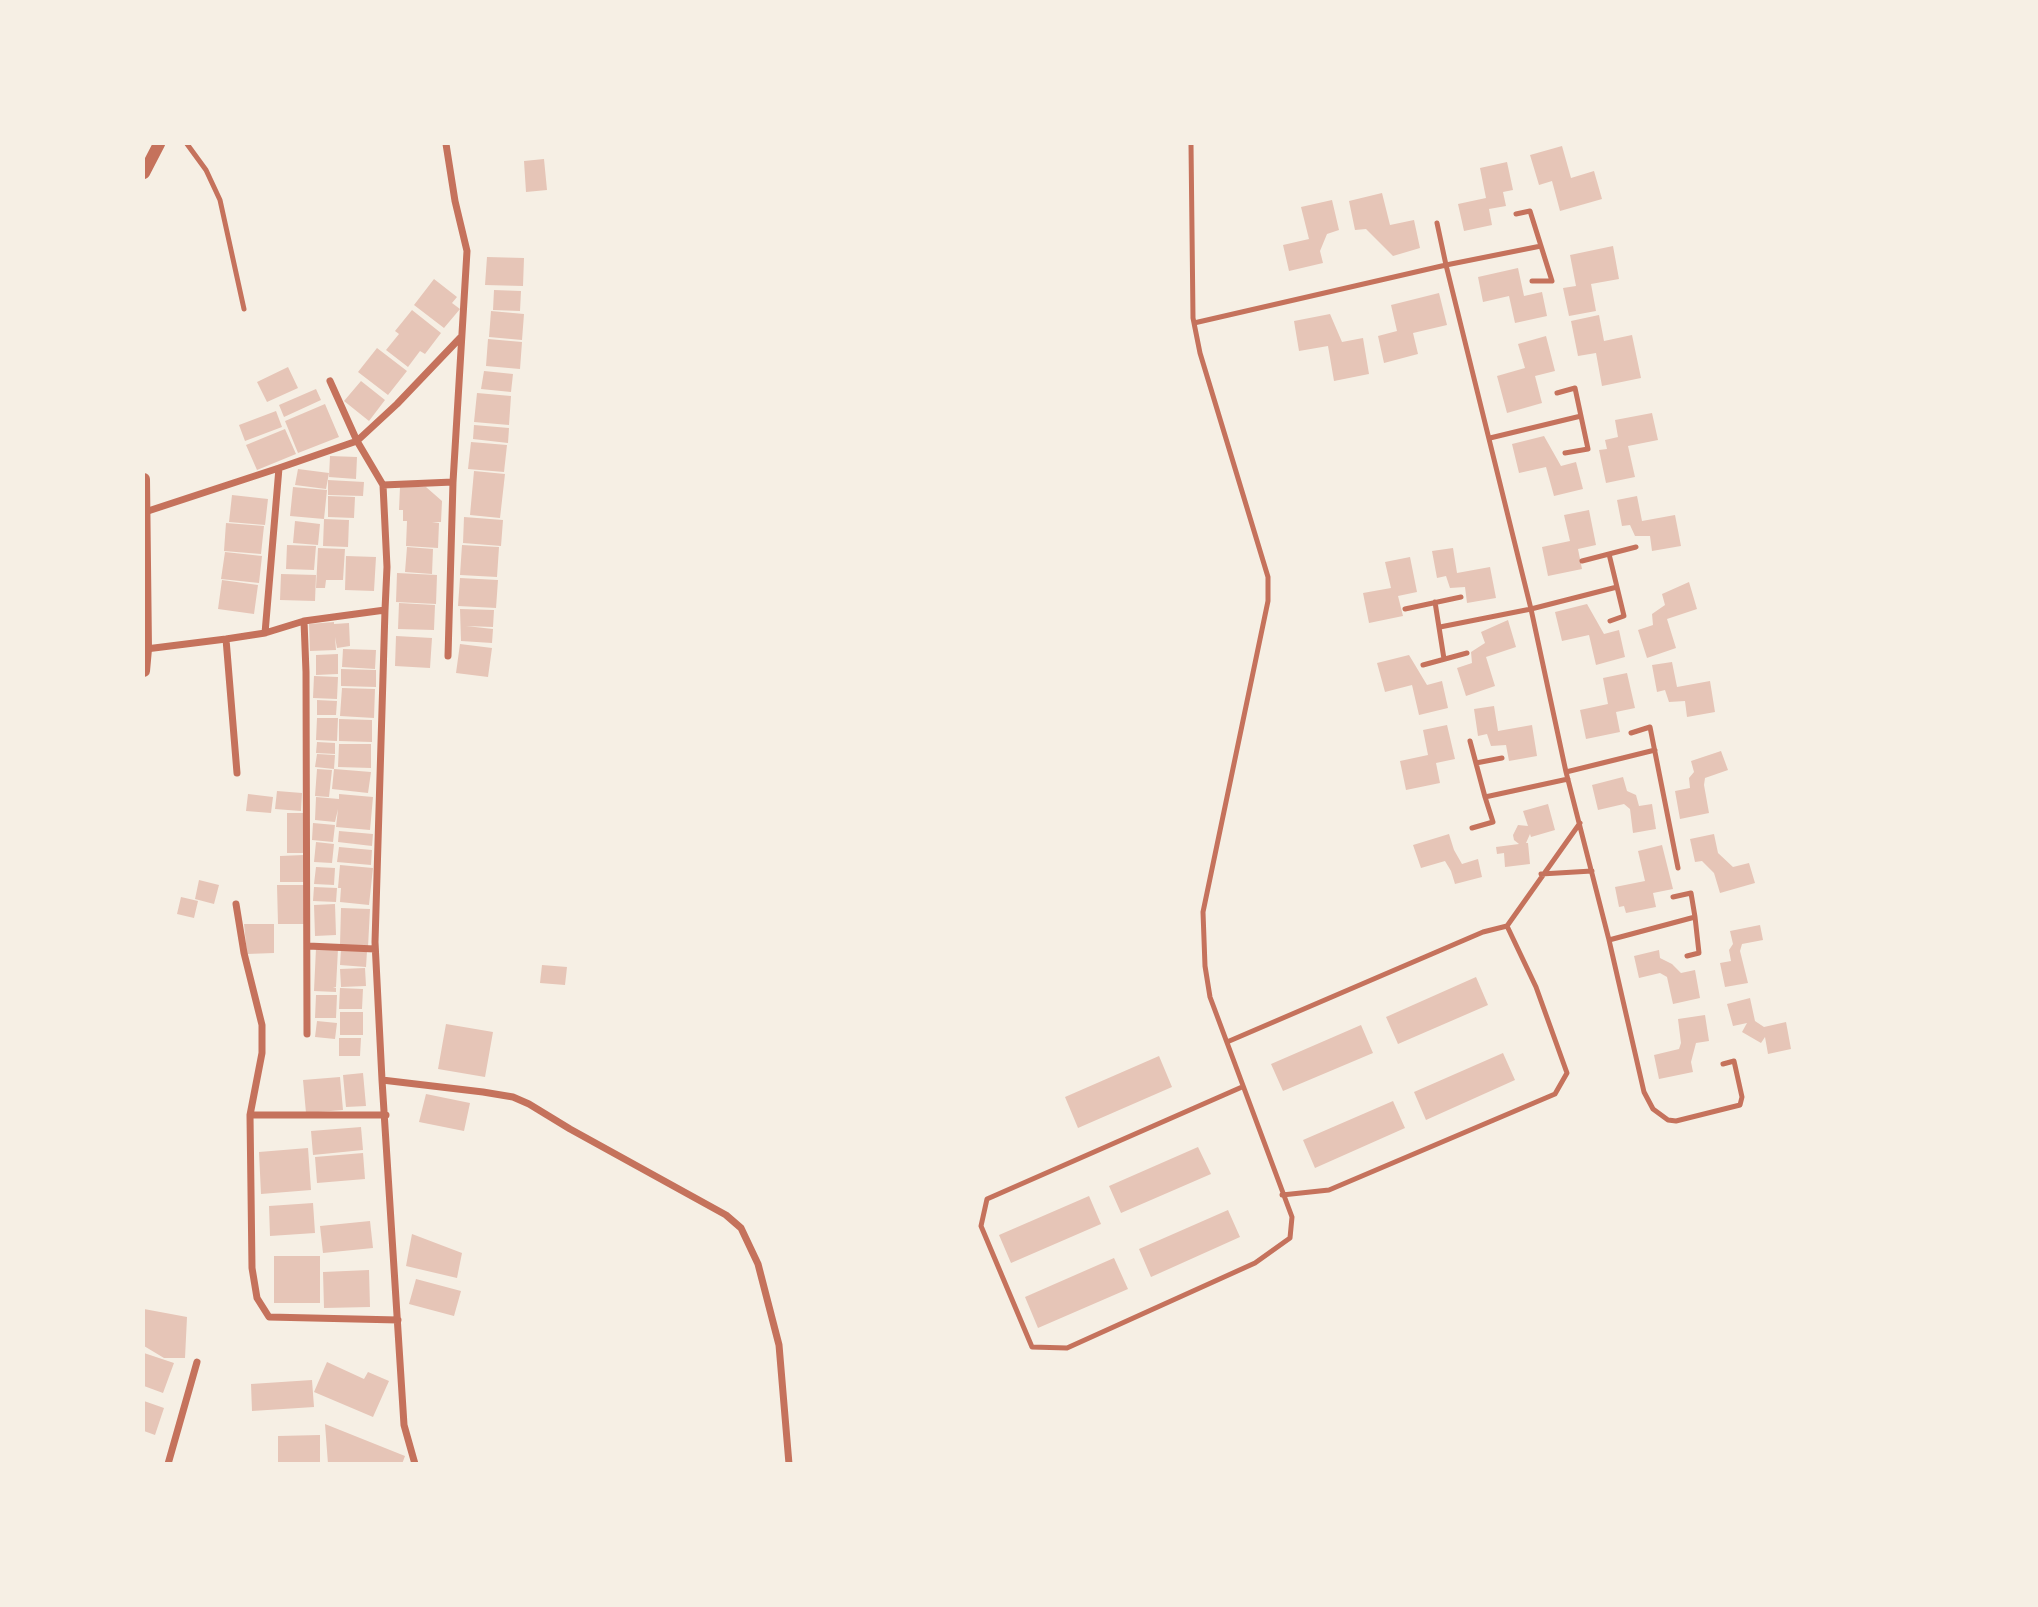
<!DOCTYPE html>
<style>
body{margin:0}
#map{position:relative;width:2038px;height:1607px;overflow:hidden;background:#f6efe4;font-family:Overpass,sans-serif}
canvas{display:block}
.frame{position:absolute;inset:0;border:145px solid #f6efe4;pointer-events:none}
</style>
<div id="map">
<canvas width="2038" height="1607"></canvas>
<div class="frame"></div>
</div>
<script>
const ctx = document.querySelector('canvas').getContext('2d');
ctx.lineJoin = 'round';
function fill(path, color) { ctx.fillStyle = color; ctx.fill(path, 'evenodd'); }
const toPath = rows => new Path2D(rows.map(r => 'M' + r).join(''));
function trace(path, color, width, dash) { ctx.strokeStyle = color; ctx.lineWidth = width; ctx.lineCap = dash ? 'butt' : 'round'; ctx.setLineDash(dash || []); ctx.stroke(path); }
fill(toPath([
 [1562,146,1571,178,1594,171,1602,199,1560,211,1552,181,1539,185,1530,155],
 [544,159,547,190,526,192,524,161],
 [1507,162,1513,190,1503,192,1506,206,1489,209,1492,225,1464,231,1458,204,1486,198,1480,168],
 [1382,193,1390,225,1414,220,1420,248,1393,256,1366,229,1355,230,1349,201],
 [1332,200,1339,230,1327,234,1320,251,1323,263,1289,271,1283,245,1309,239,1301,207],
 [1613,246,1619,279,1591,284,1596,311,1569,316,1563,288,1576,286,1570,255],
 [487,257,524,258,523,286,485,285],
 [1518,268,1524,296,1542,292,1547,316,1515,323,1509,296,1483,302,1478,277],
 [434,279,457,297,452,303,460,309,444,328,414,305],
 [494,290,521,291,520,311,493,310],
 [1439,293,1447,325,1413,333,1418,354,1384,363,1378,336,1397,331,1391,305],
 [412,310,441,333,425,354,420,351,408,367,386,350,399,334,395,331],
 [491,311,524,314,522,340,489,337],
 [1330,314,1342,342,1363,338,1369,374,1334,381,1328,346,1299,351,1294,321],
 [1599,315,1604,341,1632,335,1641,378,1602,386,1596,353,1578,356,1571,321],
 [1546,336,1555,371,1535,376,1542,403,1507,413,1497,376,1525,368,1518,344],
 [488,339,522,342,520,369,486,366],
 [377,348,407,371,388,395,358,372],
 [288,367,298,388,267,402,257,382],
 [484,371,513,374,511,392,481,389],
 [361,381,385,400,369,421,344,401],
 [316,389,321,400,284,417,279,405],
 [477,393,511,396,509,425,474,422],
 [325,404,339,437,298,453,285,421],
 [276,411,282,427,245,441,239,425],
 [1652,413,1658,440,1628,446,1635,477,1606,483,1599,450,1607,449,1605,440,1618,437,1615,420],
 [474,425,509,428,508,443,473,439],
 [285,429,296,454,257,470,246,445],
 [1544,436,1561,466,1576,462,1583,489,1554,496,1546,467,1519,473,1512,444],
 [471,442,507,445,504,472,468,469],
 [330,456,357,457,356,479,329,477],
 [298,469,329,473,326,489,295,485],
 [474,471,505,474,500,518,470,515],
 [328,480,364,482,363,496,328,495],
 [293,487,327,490,324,519,290,516],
 [400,487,426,487,442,501,441,522,432,522,439,523,438,548,406,546,407,521,403,521,403,510,399,510],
 [232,495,268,499,265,525,229,522],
 [328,496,355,497,354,518,328,517],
 [1637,496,1642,521,1675,515,1681,546,1652,551,1650,536,1635,536,1630,525,1622,526,1617,500],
 [1589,510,1596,545,1578,549,1582,569,1548,576,1542,547,1570,541,1564,515],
 [464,517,503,520,501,546,463,543],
 [324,519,349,520,348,547,323,546],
 [295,521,320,524,318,545,293,543],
 [226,523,264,526,261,554,224,551],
 [287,545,316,546,314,570,286,569],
 [462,545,499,547,497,577,460,575],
 [407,547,433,549,432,574,405,572],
 [318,548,345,549,343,580,326,580,325,588,316,588],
 [1453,548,1457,573,1490,567,1496,598,1467,603,1465,587,1450,588,1446,576,1437,578,1432,551],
 [225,552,262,556,259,583,221,579],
 [346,556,376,557,374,591,345,590],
 [1410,557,1417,592,1398,596,1403,616,1369,623,1363,593,1391,588,1385,562],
 [397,573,437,575,436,604,396,602],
 [281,574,316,575,315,601,280,600],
 [460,578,498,580,496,608,458,606],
 [222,580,258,585,254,614,218,609],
 [1689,582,1697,609,1667,619,1676,648,1647,658,1638,630,1653,625,1652,614,1665,605,1662,594],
 [399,603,435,605,434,630,398,629],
 [1587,604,1604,634,1619,630,1625,657,1596,665,1589,635,1562,641,1555,612],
 [460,609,494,610,493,627,466,626,493,629,492,643,461,641],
 [1508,620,1516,647,1486,657,1495,686,1466,696,1457,668,1472,663,1471,652,1485,643,1481,632],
 [334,622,334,624,349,623,350,646,337,648,335,637,336,650,310,651,309,624],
 [396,636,432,638,430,668,395,666],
 [460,644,492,648,488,677,456,673],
 [343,649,376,650,375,669,342,667],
 [338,654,338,674,316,675,316,655],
 [1409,655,1427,685,1442,681,1448,708,1419,715,1412,685,1385,692,1377,663],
 [1672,662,1677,687,1710,681,1715,712,1687,717,1685,701,1669,702,1665,690,1657,692,1652,665],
 [341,669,376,670,376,687,341,686],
 [1627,673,1635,708,1616,712,1620,732,1586,739,1580,710,1608,704,1603,678],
 [314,676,338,677,337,699,313,698],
 [342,688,375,689,374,718,340,716],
 [317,700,337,701,336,715,317,715],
 [1494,706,1498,731,1532,725,1537,756,1509,761,1506,745,1491,746,1487,734,1478,736,1474,709],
 [317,718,338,718,337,741,316,740],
 [339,719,372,720,372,742,339,741],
 [1447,725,1455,759,1436,763,1440,783,1406,790,1400,761,1428,755,1423,730],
 [317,742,335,743,335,754,316,753],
 [339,744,371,744,371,768,338,767],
 [1721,751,1728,770,1705,778,1704,785,1709,813,1680,819,1675,791,1690,788,1689,778,1694,772,1691,761],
 [317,754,335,755,334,769,315,767],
 [317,769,332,770,329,797,315,796],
 [334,769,371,772,368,793,332,789],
 [1623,777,1627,791,1636,795,1639,806,1652,804,1656,829,1633,833,1630,809,1624,804,1598,810,1592,785],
 [277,791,302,793,301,811,275,809],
 [248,794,273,797,271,813,246,811],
 [339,794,373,797,370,830,336,827,338,809,335,822,315,820,316,797,339,799],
 [1548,804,1555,830,1531,837,1530,834,1526,843,1528,843,1530,864,1505,867,1504,853,1497,854,1496,847,1519,844,1514,840,1513,835,1518,825,1528,826,1523,811],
 [287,813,305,813,304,853,287,853],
 [313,823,335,825,333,842,312,840],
 [339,831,373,834,372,846,338,842],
 [1449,834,1454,850,1462,864,1478,859,1482,877,1455,884,1451,871,1445,861,1421,868,1413,845],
 [1714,834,1718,853,1733,867,1749,863,1755,883,1720,893,1714,873,1702,861,1695,862,1690,839],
 [316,842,334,844,332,863,314,862],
 [1662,845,1673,889,1653,893,1656,907,1626,913,1624,906,1619,907,1615,887,1645,881,1638,851],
 [339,847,372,850,371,865,337,862],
 [304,855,304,882,280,882,280,856],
 [340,865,373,868,369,905,340,902,341,888,338,888],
 [316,867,335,868,334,885,314,884],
 [199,880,219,885,214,904,195,899],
 [277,885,306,885,306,924,278,924],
 [314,887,337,888,336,902,313,901],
 [181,897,198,901,194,918,177,914],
 [335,904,336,935,315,936,314,905],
 [341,908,370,909,368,947,340,945],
 [244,924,274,924,274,953,247,954],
 [1760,925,1763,940,1742,944,1740,951,1748,983,1725,987,1720,963,1731,961,1729,950,1733,944,1730,931],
 [316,948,338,949,336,987,333,987,336,988,336,992,314,991],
 [341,949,367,951,366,967,340,965],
 [1659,950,1660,958,1672,964,1681,973,1695,970,1700,998,1673,1004,1667,977,1660,973,1639,978,1634,956],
 [542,965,567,967,565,985,540,983],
 [365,968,366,986,341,987,340,969],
 [1476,977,1488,1005,1398,1044,1386,1017],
 [340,988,363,989,362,1009,339,1009],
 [316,995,337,995,336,1018,315,1018],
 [1750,998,1755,1021,1764,1027,1786,1022,1791,1049,1768,1054,1765,1037,1761,1043,1742,1032,1747,1023,1733,1026,1727,1004],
 [340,1012,363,1012,363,1035,340,1035],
 [1705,1015,1709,1041,1696,1043,1691,1062,1693,1072,1659,1079,1654,1055,1679,1049,1681,1043,1678,1019],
 [317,1021,337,1023,335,1039,315,1037],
 [446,1024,493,1032,485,1077,438,1069],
 [1361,1025,1373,1053,1283,1091,1271,1064],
 [339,1038,361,1038,360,1056,339,1056],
 [1503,1053,1515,1080,1426,1120,1414,1092],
 [1159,1056,1172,1087,1078,1128,1065,1097],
 [363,1073,366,1106,346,1107,343,1075],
 [340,1077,343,1110,306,1113,303,1080],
 [426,1094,470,1103,464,1131,419,1122],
 [1393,1101,1405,1128,1315,1168,1303,1140],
 [361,1127,363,1150,313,1155,311,1131],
 [1198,1147,1211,1174,1121,1213,1109,1186],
 [308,1148,311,1190,261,1194,259,1152],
 [363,1153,365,1179,317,1183,315,1157],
 [1089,1196,1101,1224,1011,1263,999,1235],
 [313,1203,315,1233,270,1236,269,1206],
 [1228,1210,1240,1237,1151,1277,1139,1249],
 [370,1221,373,1248,323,1253,320,1226],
 [412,1234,462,1253,457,1278,406,1266],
 [274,1256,320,1256,320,1303,274,1303],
 [1114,1258,1128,1289,1038,1328,1025,1297],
 [369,1270,370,1307,324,1308,323,1272],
 [416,1279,461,1291,454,1316,409,1304],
 [144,1309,187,1317,185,1358,164,1358,144,1346],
 [144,1353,174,1363,163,1393,144,1386],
 [327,1362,364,1379,368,1372,389,1381,373,1417,314,1392],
 [312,1380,314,1407,252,1411,251,1384],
 [144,1401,164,1408,155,1435,144,1431],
 [325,1424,405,1456,402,1464,328,1464],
 [320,1435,320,1464,278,1464,278,1436]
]), '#e6c5b7');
trace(toPath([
 [187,144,206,170,220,200,244,309],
 [1191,144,1193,318,1200,353,1268,577,1268,601,1203,912,1205,966,1210,997,1292,1217,1290,1238,1255,1263,1067,1348,1032,1347,981,1226,987,1199,1242,1087],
 [1516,214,1530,211,1552,281,1532,281],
 [1437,223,1446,265,1541,246],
 [1194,323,1446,265,1531,609,1566,772,1609,940,1695,917,1691,893,1673,897],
 [1557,393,1575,388,1588,449,1565,453],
 [1490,438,1581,416],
 [1609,554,1624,616,1610,621],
 [1582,561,1636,547],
 [1435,602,1444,659],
 [1405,609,1461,597],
 [1440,627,1531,609,1617,587],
 [1423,665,1467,653],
 [1631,733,1650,727,1678,868],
 [1470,741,1485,797,1568,779],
 [1476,763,1502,758],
 [1566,772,1655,750],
 [1472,828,1493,822,1485,797],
 [1541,874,1592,871],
 [1507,926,1580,823],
 [1609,940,1644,1092,1653,1109,1668,1120,1676,1121,1740,1105,1742,1097,1734,1061,1723,1064],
 [1687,956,1699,953,1695,917],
 [1227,1042,1483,932,1507,926,1536,987,1567,1073,1555,1094,1329,1190,1282,1195]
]), '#c5725c', 5);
trace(toPath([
 [446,144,455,201,467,251,453,482,448,656],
 [330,381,357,441,383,485,387,567,385,610],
 [383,485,453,482],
 [145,512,279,468],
 [304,621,306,672,307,1034],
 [265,633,279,468,357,441,397,404,460,338],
 [226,639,237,773],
 [146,649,226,639,265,633,304,621,385,610,375,942,382,1080,404,1425,415,1464],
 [236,904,244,953,262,1025,262,1053,250,1115,252,1268,257,1298,269,1317,398,1320],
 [308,946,375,949],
 [382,1080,483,1092,513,1097,529,1104,570,1129,726,1215,741,1228,758,1264,779,1345,789,1464],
 [250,1115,386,1115],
 [168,1464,197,1362]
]), '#c5725c', 7);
trace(toPath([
 [144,173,159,144],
 [144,479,146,649,144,671]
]), '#c5725c', 12);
</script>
